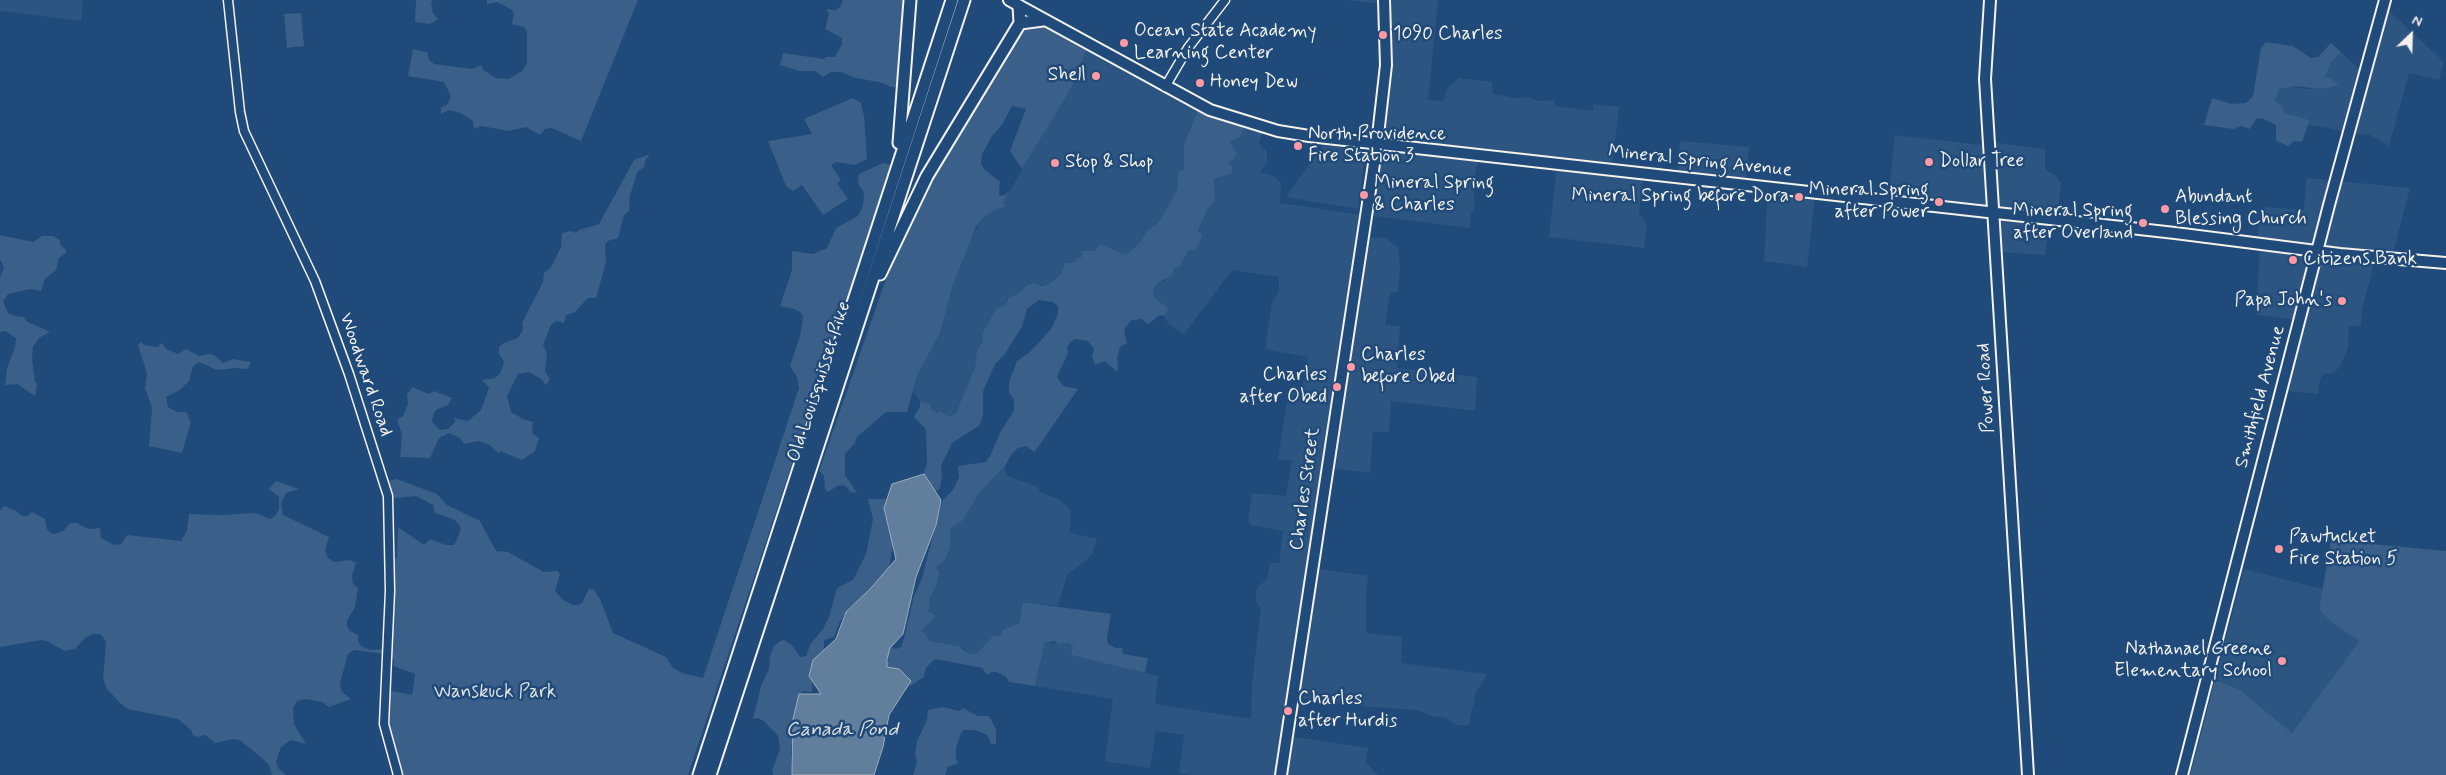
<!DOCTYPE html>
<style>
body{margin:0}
#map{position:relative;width:2446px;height:775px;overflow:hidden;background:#1f4a7a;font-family:Mynerve,sans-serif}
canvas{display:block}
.north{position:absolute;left:2386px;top:10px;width:50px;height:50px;-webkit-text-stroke:4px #1f4a7a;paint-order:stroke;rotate:24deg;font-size:14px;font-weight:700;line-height:20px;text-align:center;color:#f4f1e8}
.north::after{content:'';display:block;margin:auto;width:18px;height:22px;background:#f4f1e8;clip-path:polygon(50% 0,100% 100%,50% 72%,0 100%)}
</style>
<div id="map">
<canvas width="2446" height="775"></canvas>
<div class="north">N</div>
</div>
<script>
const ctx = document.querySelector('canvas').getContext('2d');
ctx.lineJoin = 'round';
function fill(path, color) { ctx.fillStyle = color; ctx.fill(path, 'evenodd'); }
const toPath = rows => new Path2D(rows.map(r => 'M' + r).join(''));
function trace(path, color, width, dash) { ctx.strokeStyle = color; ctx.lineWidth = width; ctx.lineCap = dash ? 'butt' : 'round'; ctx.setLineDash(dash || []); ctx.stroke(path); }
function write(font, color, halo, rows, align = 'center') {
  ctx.font = font + ' Mynerve,sans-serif'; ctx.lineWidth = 5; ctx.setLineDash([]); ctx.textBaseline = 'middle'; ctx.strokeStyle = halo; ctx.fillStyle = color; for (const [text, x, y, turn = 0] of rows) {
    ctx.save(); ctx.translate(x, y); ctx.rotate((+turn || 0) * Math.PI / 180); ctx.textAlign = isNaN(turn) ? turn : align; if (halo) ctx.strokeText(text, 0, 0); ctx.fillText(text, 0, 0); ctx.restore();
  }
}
fill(toPath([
 [0,0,83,0,81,21,0,11],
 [1345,0,1438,0,1428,100,1443,101,1448,88,1459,78,1492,82,1493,94,1516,98,1528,97,1539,101,1554,100,1555,106,1593,111,1593,104,1619,107,1612,168,1643,176,1639,213,1647,225,1644,248,1549,237,1557,167,1479,157,1473,183,1475,206,1471,214,1470,228,1366,215,1363,237,1385,238,1398,248,1400,267,1398,292,1390,293,1385,325,1400,326,1397,368,1477,377,1475,411,1391,401,1389,432,1373,432,1370,473,1327,468,1313,568,1368,576,1366,595,1366,633,1402,637,1401,663,1487,674,1476,692,1469,725,1457,725,1446,718,1432,716,1417,710,1356,706,1294,697,1288,736,1368,748,1366,763,1378,775,1192,775,1179,773,1184,735,1156,731,1150,768,1109,762,1105,761,1113,699,1035,686,1045,643,1068,643,1073,646,1072,655,1158,676,1155,704,1251,719,1252,685,1261,608,1256,601,1256,593,1258,587,1267,579,1270,563,1279,563,1283,531,1251,525,1248,520,1252,493,1286,496,1292,460,1278,460,1289,388,1302,389,1308,357,1265,349,1272,302,1279,291,1279,277,1232,270,1184,334,1169,325,1164,316,1169,309,1155,298,1153,289,1158,283,1165,281,1174,268,1180,266,1202,234,1198,231,1208,208,1215,201,1214,179,1230,174,1232,169,1228,163,1229,142,1246,124,1264,130,1259,143,1267,152,1267,162,1261,172,1275,177,1281,183,1280,203,1363,215,1386,76,1383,4],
 [2385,7,2444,62,2439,80,2409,73,2389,146,2370,135,2348,134,2334,129,2308,125,2310,120,2285,113,2275,101,2279,89,2289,86,2306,89,2339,85,2326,76,2331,63,2341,52,2364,73],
 [1087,48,1199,107,1184,144,1184,170,1178,173,1178,188,1159,222,1146,232,1141,241,1126,255,1100,244,1095,251,1081,258,1049,284,1023,288,1020,292,1007,300,1005,305,996,309,983,332,984,342,977,349,975,367,956,413,949,417,941,411,938,413,931,410,928,405,921,402,920,398,919,400,913,390,917,376,940,333,953,285,969,243,982,219,1003,203,1065,95,1069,92,1076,80,1075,67,1081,64],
 [1895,135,1990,146,1990,142,2045,149,2045,170,2054,174,2061,183,2057,220,2049,222,2045,255,1997,252,1994,215,1888,199],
 [1682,141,1749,147,1745,185,1676,177,1680,142],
 [1323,145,1362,150,1365,157,1358,209,1286,197],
 [2307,178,2410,188,2392,256,2373,257,2372,272,2362,310,2361,326,2349,326,2348,348,2340,366,2334,373,2324,374,2320,379,2318,394,2286,391,2298,320,2256,315,2260,245,2257,243,2258,228,2264,207,2304,210,2306,179],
 [1768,189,1815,196,1807,267,1764,261],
 [1005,466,1006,473,1010,477,1036,486,1042,493,1060,500,1069,508,1071,513,1070,533,1097,539,1092,555,1067,575,1058,606,1024,602,1019,623,1002,630,1001,636,994,635,977,653,971,654,959,646,930,641,922,630,934,619,928,610,929,600,936,586,936,568,945,560,950,548,950,529,962,521,981,491],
 [2244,569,2323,589,2319,610,2332,623,2359,641,2292,733,2239,689,2215,680]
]), '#2d5581');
fill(toPath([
 [416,0,433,0,431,2,433,13,438,19,430,24,415,22],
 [487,0,638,0,581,141,552,128,545,129,540,135,526,127,509,131,481,126,474,129,473,121,461,113,449,110,441,114,441,108,448,104,451,96,444,82,408,76,413,49,427,52,429,60,434,64,472,69,481,65,483,70,496,78,509,79,522,71,527,63,527,32,524,27,512,24,514,14,512,10,497,2,487,4],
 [843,0,910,0,906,88,890,87,883,83,852,77,842,72,831,72,823,77,815,71,799,71,780,65,783,53,824,59,826,57,835,57,842,44,842,38,825,29,829,14,826,9,835,10,840,7],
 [301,13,304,46,287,48,284,14],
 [1027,21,1046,26,1087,48,1081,64,1075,67,1078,73,1076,80,1022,169,1010,151,1026,109,1012,106,1002,125,992,136,982,155,981,163,984,169,1000,182,999,196,1005,195,1010,190,1003,203,1006,207,996,209,982,219,976,227,953,285,940,333,917,376,907,412,886,412,857,437,855,443,845,454,845,475,857,493,850,492,846,486,839,485,828,492,825,490,824,475,819,471,891,265,918,203],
 [2266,42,2293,46,2311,58,2318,57,2331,43,2341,52,2331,63,2326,76,2340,85,2320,89,2296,86,2279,89,2275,101,2281,105,2285,113,2310,120,2302,142,2294,141,2288,146,2276,141,2276,125,2262,118,2256,119,2250,129,2241,126,2233,129,2204,125,2212,98,2232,104,2246,103,2253,96,2261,48],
 [853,98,861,103,864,116,867,159,855,165,836,162,831,165,841,180,837,183,848,199,823,215,802,185,793,191,786,186,768,141,812,134,804,119],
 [1199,107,1246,124,1240,137,1229,142,1237,153,1234,159,1229,162,1233,169,1230,174,1214,179,1215,201,1208,208,1198,231,1202,234,1200,242,1194,250,1190,250,1180,266,1174,269,1171,276,1158,283,1153,289,1155,298,1169,309,1164,316,1160,315,1148,324,1141,319,1131,320,1124,330,1127,343,1120,347,1117,358,1118,367,1117,372,1105,361,1095,365,1092,356,1094,349,1088,341,1075,339,1070,343,1067,347,1068,353,1057,377,1063,386,1078,389,1036,450,1034,452,1026,446,1018,448,1011,455,1005,466,981,491,962,521,950,529,950,548,945,560,936,568,939,572,936,586,929,600,930,605,928,611,934,615,934,619,922,630,930,641,959,646,963,650,971,654,977,653,994,635,1001,636,1002,630,1019,623,1023,602,1111,614,1107,638,1108,644,1115,648,1122,648,1123,654,1148,658,1145,673,1071,655,1073,646,1068,643,1060,644,1054,641,1045,643,1035,686,1009,682,1006,677,997,672,992,672,987,675,982,668,935,659,926,668,924,677,910,686,908,681,887,669,885,665,889,660,884,652,887,646,896,649,901,647,903,642,914,596,922,578,939,511,943,500,953,490,959,477,958,466,986,462,990,456,1000,433,1014,410,1014,400,1009,392,1009,382,1017,361,1030,352,1051,329,1058,314,1058,306,1053,302,1039,300,1027,309,1022,327,1004,355,995,364,983,391,983,415,980,425,952,443,941,466,942,473,940,489,935,492,928,483,924,471,927,465,926,429,914,417,920,406,920,397,921,402,931,405,931,409,937,413,941,411,949,417,956,413,975,367,977,349,983,342,983,332,996,309,1005,305,1009,298,1020,292,1027,285,1034,283,1041,286,1049,284,1061,274,1065,263,1074,263,1077,258,1081,258,1082,251,1095,251,1100,244,1126,255,1141,241,1146,232,1159,222,1178,188,1178,172,1184,169,1184,144],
 [650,154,646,159,644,167,638,171,630,195,629,211,624,215,618,238,608,241,605,245,606,263,596,298,588,298,575,312,566,315,564,323,556,321,551,325,543,345,547,353,545,371,550,379,546,385,541,379,529,372,518,374,507,396,511,412,523,419,533,422,532,433,539,438,535,451,522,460,500,451,499,454,490,445,479,441,464,444,460,438,449,433,439,438,430,458,400,457,402,434,397,420,403,416,408,404,407,395,412,387,429,394,434,391,452,398,448,405,436,410,433,415,432,422,440,430,448,429,455,422,454,418,468,421,481,410,489,388,482,380,495,378,500,374,504,362,499,354,499,347,504,343,518,338,523,330,522,323,543,282,544,273,551,267,561,247,562,233,571,231,576,233,579,230,599,224,634,160],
 [883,163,892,165,688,775,397,775,384,739,382,729,387,690,412,695,415,674,394,666,394,659,385,657,384,654,354,650,348,654,340,683,342,692,351,699,329,707,322,702,306,699,297,701,293,708,294,724,306,744,291,740,281,747,276,762,279,769,286,775,272,775,269,765,263,759,241,741,234,739,215,743,205,735,197,737,193,735,191,730,178,719,128,709,120,703,107,689,103,679,106,641,100,634,92,634,85,638,75,649,65,651,46,641,41,640,0,647,0,511,4,506,16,511,22,516,27,516,32,512,45,519,47,530,53,534,63,531,70,523,77,523,88,529,100,528,101,538,114,545,121,544,127,535,181,541,187,530,189,514,220,515,255,513,270,519,275,516,279,509,279,497,269,489,276,481,299,489,286,493,281,504,283,515,329,537,325,550,328,558,334,562,350,560,356,563,352,576,353,584,358,588,355,607,347,621,347,626,350,631,358,635,358,641,361,646,370,650,384,649,389,558,397,558,398,527,424,545,430,539,446,545,453,545,456,542,461,528,455,520,435,513,433,505,416,496,387,499,383,482,397,479,437,494,447,505,480,521,496,551,508,552,544,572,557,571,560,574,555,591,563,600,573,605,578,605,582,603,589,589,593,589,600,599,613,633,666,657,673,668,682,673,703,678,799,388,797,377,790,366,800,336,803,317,801,313,794,309,780,306,792,270,792,251,813,254,827,248,836,228,858,216,863,206,864,192,858,184,859,174],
 [0,235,33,242,42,236,53,236,60,240,60,244,66,250,66,253,59,258,56,270,45,279,41,291,31,289,8,294,3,301,8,313,15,316,24,317,26,321,50,332,39,338,33,347,32,360,35,382,37,383,35,396,17,384,5,385,7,368,15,347,16,338,5,331,0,332,0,278,4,267,0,260],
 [141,342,144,345,157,347,162,343,166,349,178,354,186,349,199,356,208,354,214,355,223,363,233,359,251,362,248,369,235,368,217,370,199,362,193,366,189,381,180,390,166,397,168,407,177,412,186,412,191,422,182,453,149,446,152,408,145,388,147,373,138,345],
 [868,499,887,499,890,506,894,537,889,568,878,584,848,609,839,623,834,637,824,640,824,650,817,656,813,666,812,692,802,691,798,700,791,753,793,775,773,775,772,771,780,749,778,736,764,721,758,718,753,719,761,686,769,669,770,656,774,646,780,641,784,640,792,645,800,657,806,656,811,643,823,629,829,617,837,588,853,580,866,554,873,519],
 [2331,540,2446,551,2446,775,2190,775,2215,680,2239,689,2292,733,2359,641,2332,623,2319,610],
 [943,707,959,711,963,708,978,716,989,716,996,729,996,744,991,744,987,735,976,730,964,730,961,733,956,748,956,758,958,763,948,767,945,775,913,775,917,762,915,754,917,741,927,720,928,710]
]), '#3a5f88');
const water = toPath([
 [924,474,941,500,936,525,916,577,903,634,890,648,887,659,887,667,899,669,911,681,889,715,883,747,874,775,792,775,793,719,799,694,821,694,809,676,813,660,836,639,846,612,871,588,896,559,884,508,892,484,924,474]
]);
fill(water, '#627e9d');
trace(water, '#9cacbb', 1);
const minor = toPath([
 [228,0,240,112,244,131,315,281,349,374,388,496,390,591,384,724,398,775],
 [1165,87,1188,48,1225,0]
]);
const major = toPath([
 [1009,0,1210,110,1278,131,1309,136,2175,233,2340,254,2446,263],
 [1990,0,1985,79,2028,775],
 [1281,775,1377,144,1386,65,1384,0],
 [2182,775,2329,205,2385,0]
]);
const highway = toPath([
 [1020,23,1043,20],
 [899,143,910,0],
 [880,274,927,176,1020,23,1019,6],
 [699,775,952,0],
 [710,775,964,0]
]);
trace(minor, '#f4f1e8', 11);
trace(major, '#f4f1e8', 14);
trace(highway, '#f4f1e8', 15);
trace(minor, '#1f4a7a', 8);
trace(major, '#1f4a7a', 10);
trace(highway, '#1f4a7a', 11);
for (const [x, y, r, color] of [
 [1383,35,5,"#ff9aa2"],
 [1124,43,5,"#ff9aa2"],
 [1096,76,5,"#ff9aa2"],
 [1200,83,5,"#ff9aa2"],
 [1298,146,5,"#ff9aa2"],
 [1929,162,5,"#ff9aa2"],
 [1055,163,5,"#ff9aa2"],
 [1364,195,5,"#ff9aa2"],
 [1799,197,5,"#ff9aa2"],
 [1939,202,5,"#ff9aa2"],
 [2165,209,5,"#ff9aa2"],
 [2143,223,5,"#ff9aa2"],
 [2293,260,5,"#ff9aa2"],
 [2342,301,5,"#ff9aa2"],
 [1351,367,5,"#ff9aa2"],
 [1337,387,5,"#ff9aa2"],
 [2279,549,5,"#ff9aa2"],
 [2282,661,5,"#ff9aa2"],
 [1288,711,5,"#ff9aa2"]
]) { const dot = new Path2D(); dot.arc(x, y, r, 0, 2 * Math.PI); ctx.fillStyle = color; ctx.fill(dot); trace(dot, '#1f4a7a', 2); }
write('19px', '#f4f1e8', '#1f4a7a', [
 ["Ocean State Academy",1134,32],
 ["Learning Center",1134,54],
 ["1090 Charles",1393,35],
 ["Shell",1086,76,"right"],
 ["Honey Dew",1210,83],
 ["North Providence",1308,135],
 ["Fire Station 3",1308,157],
 ["Dollar Tree",1939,162],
 ["Stop & Shop",1065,163],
 ["Mineral Spring",1374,184],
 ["& Charles",1374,206],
 ["Mineral Spring",1929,191,"right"],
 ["after Power",1929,213,"right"],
 ["Mineral Spring before Dora",1789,197,"right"],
 ["Abundant",2175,198],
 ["Blessing Church",2175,220],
 ["Mineral Spring",2133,212,"right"],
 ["after Overland",2133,234,"right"],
 ["Citizens Bank",2303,260],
 ["Papa John's",2332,301,"right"],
 ["Charles",1361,356],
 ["before Obed",1361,378],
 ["Charles",1327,376,"right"],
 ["after Obed",1327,398,"right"],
 ["Pawtucket",2289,538],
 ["Fire Station 5",2289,560],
 ["Nathanael Greene",2272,650,"right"],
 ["Elementary School",2272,672,"right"],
 ["Charles",1298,700],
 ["after Hurdis",1298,722]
], 'left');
write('19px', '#f4f1e8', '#1f4a7a', [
 ["Mineral Spring Avenue",1700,162,6],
 ["Woodward Road",365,375,71],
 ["Old Louisquisset Pike",820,382,-72],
 ["Power Road",1987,388,-93],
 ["Smithfield Avenue",2261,397,-75],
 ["Charles Street",1306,489,-82]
]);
write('19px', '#e1e2de', '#1f4a7a', [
 ["Wanskuck Park",495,693]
]);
write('italic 20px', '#dee0dd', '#1f4a7a', [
 ["Canada Pond",842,731]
]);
</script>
